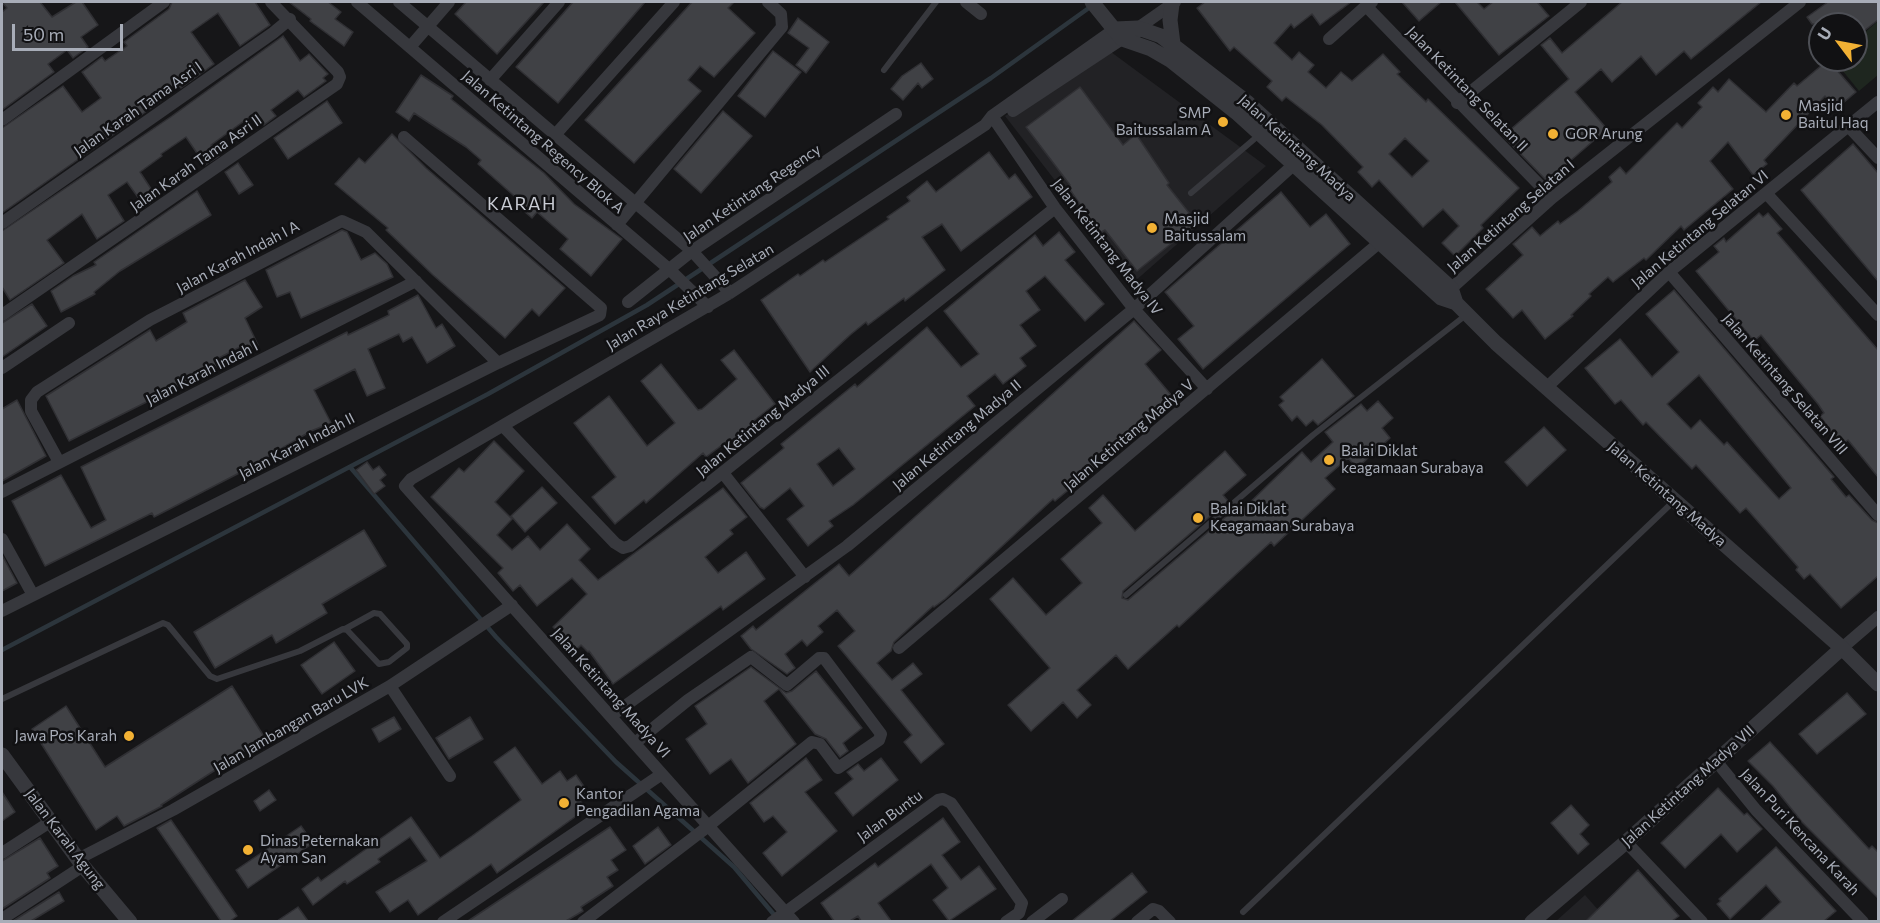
<!DOCTYPE html>
<style>
body{margin:0}
#map{position:relative;width:1880px;height:923px;overflow:hidden;background:#161618;font-family:Commissioner,sans-serif}
canvas{display:block}
.frame{position:absolute;inset:0;border:3px solid #a8adb8;pointer-events:none}
.north{position:absolute;left:1808px;top:12px;width:60px;height:60px;box-sizing:border-box;background:#111113;border:2px solid #4d4f55;border-radius:50%;rotate:302deg;font-size:16px;font-weight:700;line-height:24px;text-align:center;color:#a8adb8}
.north::after{content:'';display:block;margin:auto;width:21px;height:27px;background:#f2b134;clip-path:polygon(50% 0,100% 100%,50% 72%,0 100%)}
.scale{position:absolute;left:12px;top:24px;width:111px;height:27px;box-sizing:border-box;border:3px solid #a8adb8;border-top:0;padding-left:8px;font-size:18px;line-height:21px;white-space:nowrap;color:#a8adb8;-webkit-text-stroke:4px #111113;paint-order:stroke}
</style>
<div id="map">
<canvas width="1880" height="923"></canvas>
<div class="frame"></div>
<div class="north">U</div>
<div class="scale">50 m</div>
</div>
<script>
const ctx = document.querySelector('canvas').getContext('2d');
ctx.lineJoin = 'round';
function fill(path, color) { ctx.fillStyle = color; ctx.fill(path, 'evenodd'); }
const toPath = rows => new Path2D(rows.map(r => 'M' + r).join(''));
function trace(path, color, width, dash) { ctx.strokeStyle = color; ctx.lineWidth = width; ctx.lineCap = dash ? 'butt' : 'round'; ctx.setLineDash(dash || []); ctx.stroke(path); }
function write(font, color, halo, rows, align = 'center') {
  ctx.font = font + ' Commissioner,sans-serif'; ctx.lineWidth = 5; ctx.setLineDash([]); ctx.textBaseline = 'middle'; ctx.strokeStyle = halo; ctx.fillStyle = color; for (const [text, x, y, turn = 0] of rows) {
    ctx.save(); ctx.translate(x, y); ctx.rotate((+turn || 0) * Math.PI / 180); ctx.textAlign = isNaN(turn) ? turn : align; if (halo) ctx.strokeText(text, 0, 0); ctx.fillText(text, 0, 0); ctx.restore();
  }
}
fill(toPath([
 [1111,52,1266,166,1134,282,1005,116],
 [1585,895,1608,921,1555,922]
]), '#222225');
fill(toPath([
 [1878,21,1878,75,1859,91,1834,60,1856,60,1856,40]
]), '#1e261f');
trace(toPath([
 [350,467,496,637,616,762,734,867,776,917],
 [2,650,488,394,647,305,991,78,1093,5]
]), '#2c353c', 4.5);
const building = toPath([
 [2,2,40,2,52,17,76,2,82,2,98,25,81,37,88,47,73,58,67,50,48,64,54,72,2,110,2,12,7,8,2,2],
 [172,2,255,2,270,25,240,46,218,13,191,32,214,64,181,88,177,83,158,96,161,101,2,213,2,128,63,86,82,112,101,98,82,72,102,57,105,61,127,46,124,42,169,9,172,2],
 [289,2,328,2,341,12,335,19,353,32,344,46,310,21,311,19,289,2],
 [466,2,544,2,497,54,455,14,466,2],
 [573,2,645,2,558,103,516,67,573,2],
 [692,2,734,2,728,8,755,33,714,77,700,66,688,80,701,91,634,163,585,120,692,2],
 [1205,2,1351,2,1320,25,1312,14,1294,28,1291,24,1274,43,1292,60,1299,52,1314,65,1308,72,1326,88,1341,72,1352,81,1383,54,1400,72,1397,74,1426,102,1428,99,1519,188,1481,225,1483,228,1455,256,1442,243,1459,226,1443,209,1423,227,1379,180,1372,187,1358,172,1363,167,1322,125,1286,97,1282,101,1267,87,1272,81,1234,47,1230,51,1197,8,1205,2],
 [1405,138,1429,161,1412,177,1389,154,1405,138],
 [1402,2,1441,2,1419,21,1402,2],
 [1455,2,1477,2,1484,9,1493,2,1537,2,1549,16,1499,55,1455,2],
 [1622,2,1761,2,1691,59,1684,51,1656,75,1641,56,1612,82,1601,69,1575,92,1607,129,1547,181,1503,136,1569,79,1541,45,1550,38,1562,53,1622,2],
 [1828,2,1878,2,1878,20,1860,34,1856,24,1853,24,1846,15,1834,24,1812,24,1807,17,1828,2],
 [798,18,829,42,806,73,796,65,809,48,788,33,798,18],
 [283,36,300,61,309,54,328,74,323,78,326,81,304,97,298,90,271,110,276,116,264,125,255,113,211,145,219,156,205,165,186,137,161,154,162,156,140,172,157,198,145,207,127,182,108,195,124,221,97,239,82,214,47,240,64,263,10,300,2,287,2,231,172,116,283,36],
 [773,51,801,72,765,117,738,96,773,51],
 [1828,60,1856,92,1836,109,1825,96,1764,160,1767,164,1753,175,1728,142,1710,161,1733,189,1684,230,1681,226,1646,260,1644,258,1613,282,1608,277,1589,294,1591,296,1571,315,1573,316,1545,339,1522,310,1513,318,1486,289,1523,255,1513,244,1532,227,1540,236,1558,221,1560,224,1578,211,1612,182,1609,177,1620,167,1626,174,1677,123,1682,128,1702,107,1698,103,1713,87,1718,92,1729,79,1766,112,1794,83,1797,86,1828,60],
 [921,63,933,79,922,88,918,83,903,100,891,89,902,76,921,63],
 [421,75,453,96,451,99,544,173,574,204,622,239,591,276,560,249,568,239,537,212,532,218,518,206,521,202,478,164,481,160,466,147,414,113,409,121,396,112,421,75],
 [1080,87,1123,145,1136,134,1169,183,1167,185,1197,223,1137,271,1105,230,1100,233,1068,187,1070,185,1026,127,1080,87],
 [327,101,342,123,288,159,274,138,327,101],
 [723,111,752,136,701,193,674,169,723,111],
 [392,134,426,168,565,288,539,316,532,309,505,338,433,275,386,230,388,228,335,184,359,158,365,163,392,134],
 [1853,144,1878,173,1878,281,1801,190,1853,144],
 [989,152,1009,179,1015,174,1032,197,961,251,942,224,922,237,945,270,905,301,904,298,868,325,866,322,850,335,810,372,761,300,798,274,800,276,823,260,825,262,889,219,887,217,910,201,907,197,927,181,936,192,989,152],
 [238,163,253,185,239,194,225,172,238,163],
 [197,191,211,215,120,271,94,292,95,294,61,312,51,291,73,276,96,265,94,262,197,191],
 [1281,192,1310,227,1326,214,1350,244,1203,369,1178,339,1194,326,1165,292,1281,192],
 [1759,213,1763,217,1768,213,1782,229,1777,233,1878,350,1878,477,1848,440,1841,445,1820,416,1824,413,1818,404,1789,369,1761,335,1754,341,1696,271,1719,252,1714,246,1724,238,1726,242,1759,213],
 [342,230,347,232,361,260,375,253,387,264,393,277,301,318,290,292,277,297,266,270,342,230],
 [1059,232,1075,252,1065,260,1104,304,1085,321,1045,276,1026,291,1040,310,1020,325,1036,346,1020,358,1026,366,1003,384,995,374,967,396,975,406,853,505,829,521,833,526,808,546,787,519,804,506,790,488,764,509,760,507,741,483,784,448,781,444,855,384,857,387,927,327,961,367,979,354,944,311,1035,235,1043,246,1059,232],
 [839,448,855,469,833,486,817,464,839,448],
 [245,280,262,307,245,318,258,345,243,353,240,347,217,359,220,365,69,441,46,396,150,330,156,341,187,322,183,313,245,280],
 [1674,290,1834,477,1831,479,1846,497,1849,495,1872,520,1878,523,1878,576,1841,608,1810,574,1804,579,1796,570,1798,567,1746,508,1740,513,1696,465,1692,469,1646,422,1643,425,1621,400,1615,404,1585,368,1620,339,1652,377,1679,352,1646,314,1674,290],
 [1699,375,1791,488,1779,499,1727,442,1724,445,1700,420,1691,429,1667,404,1699,375],
 [418,295,436,328,442,324,455,346,427,363,412,337,403,342,399,334,368,349,385,388,367,396,355,369,314,390,331,423,311,431,247,469,154,517,152,513,45,566,12,501,61,475,91,528,106,520,81,467,347,332,348,335,389,315,388,311,418,295],
 [32,304,47,326,2,357,2,323,32,304],
 [1134,321,1161,350,1145,364,1172,396,1096,457,1101,463,1055,501,1053,499,945,599,934,607,933,606,894,642,891,651,877,663,892,680,913,663,922,674,901,690,944,744,921,763,904,742,912,735,838,646,855,631,837,610,818,626,823,632,807,646,802,640,785,654,795,668,787,674,751,649,741,636,753,626,756,630,839,564,849,576,1134,321],
 [734,350,775,404,751,423,756,429,734,445,730,439,706,457,703,453,646,503,644,500,615,524,592,497,616,477,574,423,609,396,647,446,675,423,641,381,661,364,698,410,702,409,737,379,721,360,734,350],
 [1322,359,1354,396,1318,425,1313,420,1306,426,1297,416,1292,421,1279,405,1284,401,1280,397,1322,359],
 [17,400,46,456,2,481,2,409,17,400],
 [1378,401,1393,418,1382,428,1390,438,1357,468,1348,458,1325,478,1335,489,1274,546,1271,542,1179,627,1177,625,1128,669,1116,655,1077,690,1091,705,1077,718,1063,702,1031,731,1008,705,1050,668,990,599,1013,578,1046,615,1082,583,1061,559,1102,523,1089,508,1103,495,1135,531,1225,451,1246,475,1223,495,1228,501,1123,591,1122,598,1128,600,1235,509,1239,513,1302,452,1311,462,1333,442,1325,432,1361,404,1367,411,1378,401],
 [1544,427,1566,450,1527,486,1505,462,1544,427],
 [494,441,524,471,495,502,512,519,497,535,512,550,528,536,540,550,567,524,590,549,579,560,598,580,723,488,747,517,730,530,733,534,705,557,718,573,746,552,765,579,723,610,721,606,613,684,589,651,588,652,581,645,576,650,553,627,587,594,572,578,537,606,520,585,513,591,498,573,503,568,431,497,459,468,464,472,494,441],
 [367,462,373,470,379,466,386,475,380,480,385,486,374,494,356,470,367,462],
 [542,487,557,503,525,532,511,516,542,487],
 [364,530,386,566,322,604,327,613,276,643,272,635,215,668,194,632,364,530],
 [2,555,17,583,2,591,2,555],
 [334,642,355,671,322,694,301,665,334,642],
 [751,667,786,693,792,691,816,671,862,728,843,743,848,751,840,757,826,739,815,734,779,689,764,701,796,744,748,783,731,759,710,774,686,739,707,724,695,706,751,667],
 [232,686,265,738,161,805,162,806,124,826,117,816,96,830,32,729,66,706,105,767,232,686],
 [1847,693,1866,714,1817,754,1799,734,1847,693],
 [394,717,401,729,379,742,372,729,394,717],
 [470,717,483,739,449,759,436,738,470,717],
 [1770,742,1869,849,1872,846,1878,852,1878,898,1802,822,1773,786,1748,761,1770,742],
 [515,747,542,784,560,771,567,781,576,775,587,791,578,798,586,809,497,873,491,864,418,915,408,900,390,912,376,892,427,861,410,837,378,859,380,862,347,884,345,881,313,905,302,889,318,877,321,881,411,817,440,858,472,836,521,800,494,762,515,747],
 [806,758,822,780,805,792,837,831,782,876,763,853,787,832,773,816,764,822,750,803,806,758],
 [881,758,898,780,853,816,835,793,853,779,847,772,858,764,864,771,881,758],
 [1718,788,1744,815,1747,813,1762,829,1737,852,1721,834,1685,868,1661,843,1718,788],
 [269,790,276,800,260,811,254,801,269,790],
 [2,792,15,812,2,821,2,792],
 [1571,805,1589,825,1580,834,1589,844,1578,854,1551,823,1571,805],
 [943,818,960,842,942,855,961,880,979,866,996,889,949,921,933,900,948,888,931,864,878,903,891,921,861,921,858,916,850,921,834,921,821,903,875,863,878,867,943,818],
 [171,820,237,916,230,921,221,921,157,828,171,820],
 [301,826,313,843,248,888,236,870,301,826],
 [610,827,626,850,611,860,618,870,607,877,613,886,581,907,583,911,566,921,468,921,610,827],
 [658,827,671,845,645,864,633,846,658,827],
 [40,838,58,866,47,873,50,878,2,909,2,861,40,838],
 [1776,847,1836,911,1824,921,1760,921,1781,902,1766,885,1730,919,1717,904,1721,901,1719,899,1776,847],
 [1638,870,1679,916,1672,921,1586,921,1638,870],
 [1132,873,1147,892,1110,921,1072,921,1132,873],
 [59,892,64,901,31,921,13,921,59,892],
 [298,907,308,921,277,921,298,907]
]);
fill(building, '#404145');
trace(building, '#303034', 1.5);
trace(toPath([
 [884,70,936,2],
 [1191,193,1259,135],
 [1126,595,1313,435,1466,315],
 [2,699,163,623,168,625,210,676,217,679,300,651,343,629,347,630,379,664,389,662,407,648,407,644,380,614,374,613,345,629],
 [1243,912,1674,501]
]), '#37383d', 6);
trace(toPath([
 [357,2,669,269,708,307],
 [399,2,692,251,730,293],
 [966,2,981,14],
 [1372,2,1366,6,1552,198],
 [1135,35,1138,28,1175,2],
 [1329,39,1366,6],
 [410,47,449,2],
 [490,80,559,2],
 [1457,103,1581,2],
 [1013,111,1122,39],
 [992,116,1055,208,1134,309,1207,389],
 [2,120,164,2],
 [1848,126,1878,158],
 [555,135,674,2],
 [1766,193,1878,315],
 [2,223,273,33,290,19],
 [617,225,782,27,781,14,768,2],
 [1669,272,1878,515],
 [1445,294,1552,198,1800,2],
 [628,302,692,251,896,114],
 [2,315,337,84,340,77,338,72,271,2],
 [2,368,69,323],
 [1547,387,1669,272,1878,102],
 [503,426,615,543,623,548,630,546,1055,208],
 [59,462,31,411,31,400,37,392,150,320,342,221,366,232,498,363],
 [723,473,805,577],
 [2,492,416,281],
 [2,539,33,595],
 [2,611,498,363,600,315,601,308,404,137],
 [899,648,1379,243],
 [1842,648,1878,617],
 [390,686,450,776],
 [611,716,847,546,1134,309,1300,159],
 [1716,761,1756,810,1863,922],
 [1626,842,1702,922],
 [2,853,50,822],
 [78,859,173,810,390,686,512,605],
 [2,919,83,866],
 [443,922,662,774],
 [583,922,702,831,812,742,820,744,838,768,879,740,881,734,824,658,819,658,787,685,751,657,688,700,635,743],
 [772,922,938,800,943,799,951,803,1022,903,1019,913,1006,922],
 [794,922,405,486,411,479,730,293,985,125,992,116,1115,29],
 [1032,922,1062,899],
 [1137,922,1153,909,1159,911,1170,922]
]), '#37383d', 12);
trace(toPath([
 [1092,2,1122,39,1151,49,1170,60,1238,114,1441,298,1456,303],
 [1172,4,1170,20,1173,44],
 [1115,29,1138,28,1161,36,1248,103,1451,288,1456,303,1496,343,1842,648,1878,684],
 [2,755,83,866,130,922],
 [1532,922,1626,842,1842,648]
]), '#37383d', 15);
for (const [x, y, r, color] of [
 [1786,115,6,"#f2b134"],
 [1223,122,6,"#f2b134"],
 [1553,134,6,"#f2b134"],
 [1152,228,6,"#f2b134"],
 [1329,460,6,"#f2b134"],
 [1198,518,6,"#f2b134"],
 [129,736,6,"#f2b134"],
 [564,803,6,"#f2b134"],
 [248,850,6,"#f2b134"]
]) { const dot = new Path2D(); dot.arc(x, y, r, 0, 2 * Math.PI); ctx.fillStyle = color; ctx.fill(dot); trace(dot, '#111113', 2); }
write('15px', '#a8adb8', '#111113', [
 ["Jalan Ketintang Selatan II",1467,89,46],
 ["Jalan Karah Tama Asri I",138,109,-35],
 ["Jalan Ketintang Regency Blok A",543,142,41],
 ["Jalan Ketintang Madya",1297,148,42],
 ["Jalan Karah Tama Asri II",196,163,-35],
 ["Jalan Ketintang Regency",752,193,-34],
 ["Jalan Ketintang Selatan I",1511,216,-41],
 ["Jalan Ketintang Selatan VI",1700,229,-40],
 ["Jalan Ketintang Madya IV",1107,247,52],
 ["Jalan Karah Indah I A",238,257,-28],
 ["Jalan Raya Ketintang Selatan",690,297,-31],
 ["Jalan Karah Indah I",202,373,-27],
 ["Jalan Ketintang Selatan VIII",1785,384,49],
 ["Jalan Ketintang Madya III",763,421,-39],
 ["Jalan Ketintang Madya II",957,435,-40],
 ["Jalan Ketintang Madya V",1129,435,-40],
 ["Jalan Karah Indah II",297,446,-27],
 ["Jalan Ketintang Madya",1667,494,41],
 ["Jalan Ketintang Madya VI",611,693,48],
 ["Jalan Jambangan Baru LVK",291,725,-30],
 ["Jalan Ketintang Madya VII",1688,786,-42],
 ["Jalan Buntu",890,816,-36],
 ["Jalan Puri Kencana Karah",1800,832,47],
 ["Jalan Karah Agung",65,839,53]
]);
write('15px', '#a8adb8', '#111113', [
 ["Masjid",1798,106],
 ["Baitul Haq",1798,123],
 ["SMP",1211,113,"right"],
 ["Baitussalam A",1211,130,"right"],
 ["GOR Arung",1565,134],
 ["Masjid",1164,219],
 ["Baitussalam",1164,236],
 ["Balai Diklat",1341,451],
 ["keagamaan Surabaya",1341,468],
 ["Balai Diklat",1210,509],
 ["Keagamaan Surabaya",1210,526],
 ["Jawa Pos Karah",117,736,"right"],
 ["Kantor",576,794],
 ["Pengadilan Agama",576,811],
 ["Dinas Peternakan",260,841],
 ["Ayam San",260,858]
], 'left');
ctx.letterSpacing = '1.5px';
write('18px', '#c9ccd4', '#111113', [
 ["KARAH",522,204]
]);
ctx.letterSpacing = '0px';
</script>
